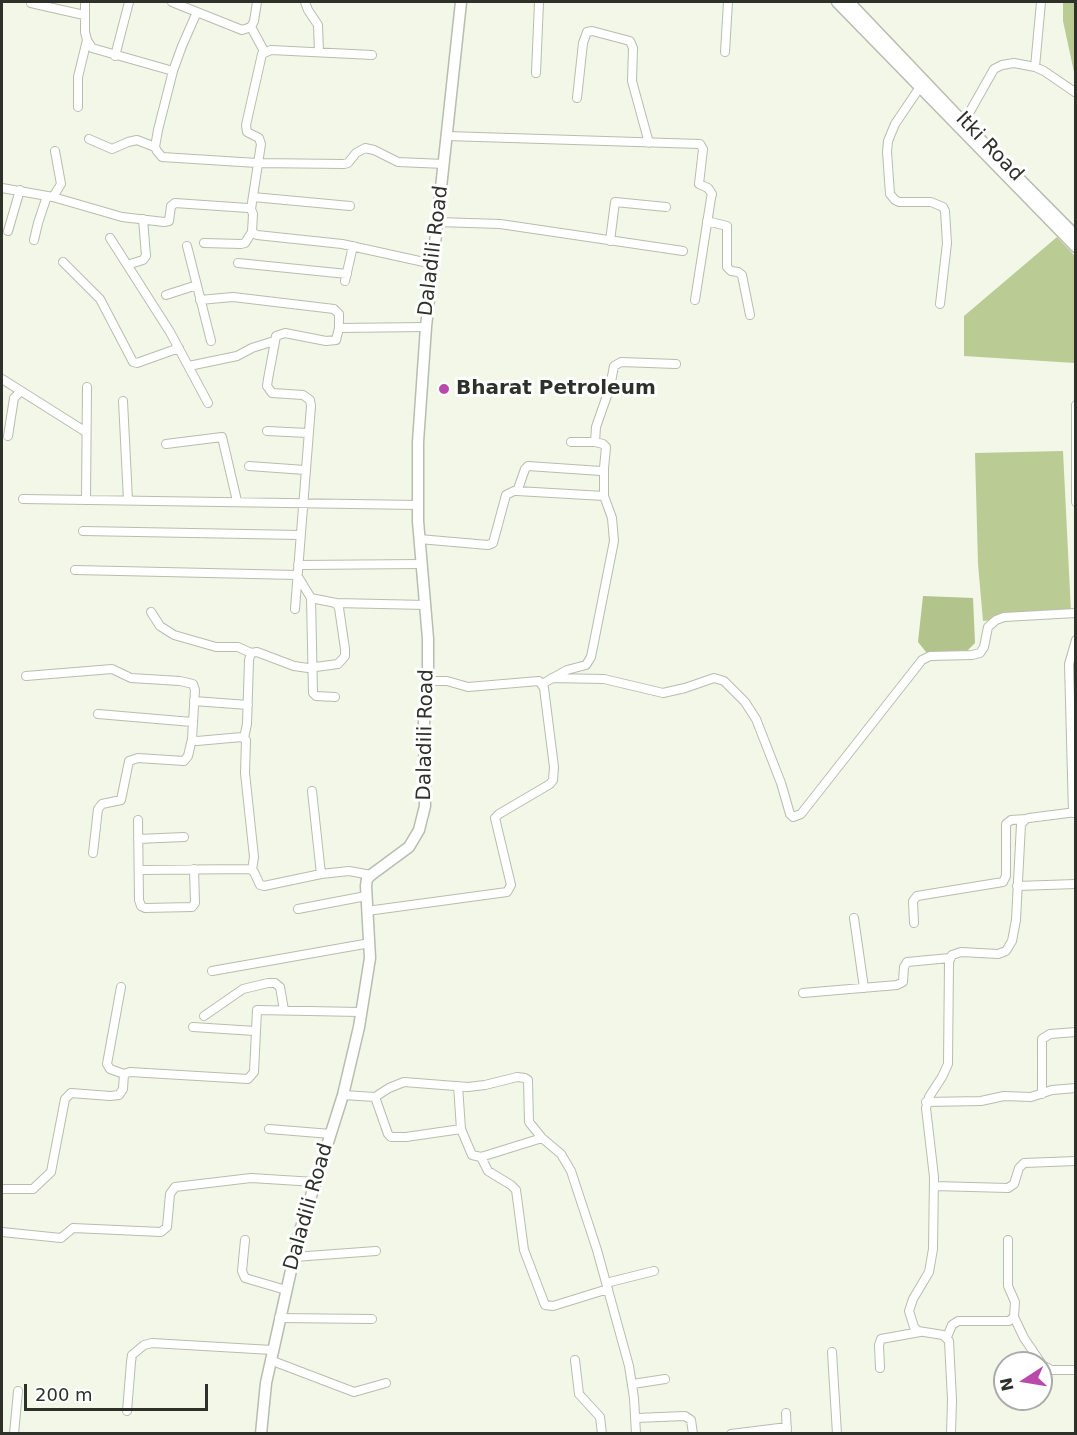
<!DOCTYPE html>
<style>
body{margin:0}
#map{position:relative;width:1077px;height:1435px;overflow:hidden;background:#f2f7e8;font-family:"DejaVu Sans",sans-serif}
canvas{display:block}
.frame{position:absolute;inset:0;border:3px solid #2e302a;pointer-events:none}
.north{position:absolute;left:993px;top:1351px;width:60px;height:60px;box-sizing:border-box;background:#fff;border:2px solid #abacaa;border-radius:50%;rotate:258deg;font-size:16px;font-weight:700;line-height:24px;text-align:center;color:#2e302a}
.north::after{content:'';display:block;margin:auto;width:21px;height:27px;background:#b74aaa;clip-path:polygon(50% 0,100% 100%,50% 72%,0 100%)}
.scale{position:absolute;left:24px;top:1384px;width:184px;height:27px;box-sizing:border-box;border:3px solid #2e302a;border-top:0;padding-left:8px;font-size:18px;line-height:21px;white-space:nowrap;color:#2e302a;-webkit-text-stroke:4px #fff;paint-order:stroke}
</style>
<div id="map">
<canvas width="1077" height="1435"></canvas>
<div class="frame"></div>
<div class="north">N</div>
<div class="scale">200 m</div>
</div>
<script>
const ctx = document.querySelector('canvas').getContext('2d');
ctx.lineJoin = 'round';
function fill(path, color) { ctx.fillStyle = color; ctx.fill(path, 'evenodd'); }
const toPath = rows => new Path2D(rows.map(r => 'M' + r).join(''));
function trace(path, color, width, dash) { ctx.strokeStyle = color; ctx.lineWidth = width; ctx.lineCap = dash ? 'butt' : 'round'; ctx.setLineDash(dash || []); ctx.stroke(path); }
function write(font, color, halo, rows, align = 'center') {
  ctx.font = font + ' "DejaVu Sans",sans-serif'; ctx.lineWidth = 6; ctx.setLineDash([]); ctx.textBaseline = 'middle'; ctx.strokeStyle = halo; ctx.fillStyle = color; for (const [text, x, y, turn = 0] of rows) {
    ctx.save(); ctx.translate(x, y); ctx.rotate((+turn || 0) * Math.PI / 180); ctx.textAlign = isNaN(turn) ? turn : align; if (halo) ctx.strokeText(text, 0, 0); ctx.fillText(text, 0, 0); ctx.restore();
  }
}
fill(toPath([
 [1063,2,1075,2,1075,105,1074,72,1063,21],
 [1057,237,1075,256,1075,363,964,356,964,316],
 [1063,451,1071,612,983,621,978,564,975,453]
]), '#bacb94');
fill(toPath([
 [923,596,973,598,975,643,966,652,926,652,918,642]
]), '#b2c38c');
const street = toPath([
 [85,2,85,32,87,40,92,48,173,71],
 [172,2,242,30,251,27,254,21,257,2],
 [305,2,308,10,318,25,319,52],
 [31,3,84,15],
 [197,12,182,46,173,71,158,130,155,147,157,151,162,157,257,163,344,164,348,163,356,153,365,148,374,150,398,162,444,164],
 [251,27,264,51],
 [725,52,728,2],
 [115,56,129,2],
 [1035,67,1041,2],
 [536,73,539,2],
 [920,87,895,124,888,141,887,152,890,194,895,200,899,202,931,202,943,207,945,211,947,243,940,304],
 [577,98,583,43,587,32,592,31,630,41,633,48,632,81,649,143],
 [78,107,78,77,87,40],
 [964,122,994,69,1002,65,1014,63,1035,67,1044,71,1076,93],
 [447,136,700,144,703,149,699,184,708,188,712,194,711,198,695,300],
 [89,139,112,149,128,142,137,140,155,147],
 [2,188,53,197,122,217,164,222,169,221,171,206,175,203,248,208,251,209,253,214,252,232,257,235,342,244,433,264],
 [53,197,61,184,55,151],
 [253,197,350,206],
 [251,209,261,144,259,138,247,132,246,125,262,54,271,50,372,55],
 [707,221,727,226,727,267,731,271,738,272,742,275,750,315],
 [438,222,500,224,683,251],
 [8,231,20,190],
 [110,238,170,332,208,403],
 [34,240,38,223,47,196],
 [610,241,615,202,666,207],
 [204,243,241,244,245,243,252,232],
 [187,246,211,341],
 [63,262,100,299,133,362,137,363,179,348],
 [238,263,347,274],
 [127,265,143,260,146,256,143,219],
 [345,281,353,246],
 [166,295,197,285],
 [200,300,233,297,334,309,339,314,339,328,336,340,326,341,285,333,276,336,268,379,267,386,272,393,303,395,310,400,311,406,295,609],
 [339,328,426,327],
 [189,366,237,356,252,348,274,341],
 [2,379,86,432],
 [123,401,128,500],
 [1076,405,1076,502],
 [267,431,308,433],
 [8,436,14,398,21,391],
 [571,442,595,442],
 [166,444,222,437,237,501],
 [249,466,305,470],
 [517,491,604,496],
 [23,499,418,505],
 [86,499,87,387],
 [83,531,300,535],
 [419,539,488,545,493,543,506,495,518,489,525,469,528,466,601,471,604,468,606,447,603,444,595,442,596,427,610,387,614,366,621,362,676,364],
 [298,565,422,564],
 [75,570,297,575,311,598,336,603,339,608,345,649,345,656,338,664,308,668,294,666,257,652,251,653,249,660,247,724,244,738],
 [311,598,313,693,316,696,335,697],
 [336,603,426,605],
 [151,612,160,626,174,635,216,647,238,647,251,653],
 [26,676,112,669,131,678,180,681,193,684,195,690,192,739,197,741,242,737,246,740,245,773,254,857,252,870],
 [552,678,604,679,663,693,685,688,714,678,724,681,745,702,756,719,781,783,790,814,793,817,801,814,922,660,930,656,972,655,980,653,984,647,988,627,996,620,1004,617,1076,613],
 [542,684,567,670,586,665,591,657,614,541,612,518,604,496,604,468],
 [194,701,248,705],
 [98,714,192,722],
 [312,791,321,874],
 [1073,813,1069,664,1076,640],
 [138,820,139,900,141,906,145,908,192,907,195,903,194,869],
 [138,839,184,837],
 [93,853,98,809,102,804,121,800,129,761,138,758,184,761,188,756,192,739],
 [139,870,250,869,254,872,260,885,264,886,321,874,349,871,371,875],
 [1017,886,1076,884],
 [298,909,366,896],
 [367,911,507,892,511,885,495,818,499,814,550,784,553,780,554,767,544,688,539,681,468,687,447,681,428,681],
 [854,918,864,988],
 [914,923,913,901,917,896,1003,882,1006,876,1006,824,1011,820,1026,819],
 [212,971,370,943],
 [121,987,107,1064,110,1069,124,1074],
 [803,993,897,985,903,982,904,967,907,962,950,958],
 [204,1016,243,989,268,983,275,983,280,987,284,1010],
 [193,1027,255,1031],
 [458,1086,461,1129,472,1155,481,1157,542,1138],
 [1042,1094,1042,1039,1050,1034,1076,1032],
 [343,1095,375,1097,388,1134,391,1137,406,1137,461,1129],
 [375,1097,389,1088,404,1082,468,1087,485,1085,517,1077,525,1078,528,1080,529,1122,542,1138,561,1154,571,1171,597,1250,629,1366,634,1398,636,1434],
 [926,1102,981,1101,1004,1096,1031,1097,1052,1090,1076,1088],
 [269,1129,331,1134],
 [481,1157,488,1171,511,1185,516,1190,524,1250,545,1305,553,1306,608,1289],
 [934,1186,1008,1188,1014,1184,1019,1168,1024,1163,1076,1161],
 [2,1189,33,1189,51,1172,65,1099,71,1093,110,1096,119,1095,123,1089,124,1074,130,1072,248,1079,254,1072,257,1010,360,1012],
 [2,1232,61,1238,73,1228,161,1232,167,1227,170,1194,175,1187,251,1178,315,1182],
 [245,1240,242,1271,245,1278,286,1290],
 [294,1257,376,1251],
 [606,1283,654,1271],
 [1014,1317,1024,1338,1041,1363],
 [279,1318,372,1319],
 [947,1337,952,1325,958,1321,1009,1321,1014,1317,1015,1302,1008,1286,1008,1240],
 [832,1352,837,1434],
 [270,1360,354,1392,386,1383],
 [575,1360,579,1394,600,1417,602,1434],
 [1041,1364,1051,1370,1076,1370],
 [880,1368,879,1345,881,1339,920,1332],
 [633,1384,665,1379],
 [127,1411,131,1362,132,1355,144,1345,152,1343,272,1350],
 [786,1413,787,1434],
 [636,1418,685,1416,691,1420,693,1434],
 [14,1434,18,1391],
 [731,1434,787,1427],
 [951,1434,952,1400,949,1341,943,1335,918,1331,914,1327,909,1311,913,1299,929,1272,933,1249,934,1177,926,1108,929,1097,942,1077,948,1064,949,962,952,955,961,952,998,954,1006,951,1012,941,1016,920,1021,824,1026,819,1029,818,1076,812]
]);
const secondary = toPath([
 [837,2,1076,247],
 [849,2,968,127],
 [981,140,1076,236],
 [261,1434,266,1383,299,1234,343,1095,359,1027,370,958,366,886,367,879,371,875,409,847,419,830,425,806,424,719,428,681,428,639,418,521,418,442,426,327,461,2]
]);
trace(street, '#b8bdaf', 10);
trace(secondary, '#b8bdaf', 13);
trace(street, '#fff', 8);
trace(secondary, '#fff', 10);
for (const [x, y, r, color] of [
 [444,389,6,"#b74aaa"]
]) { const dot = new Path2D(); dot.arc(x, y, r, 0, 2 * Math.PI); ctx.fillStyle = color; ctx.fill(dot); trace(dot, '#fff', 2); }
write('20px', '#2e302a', '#fff', [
 ["Itki Road",989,147,46],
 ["Daladili Road",434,251,-83],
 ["Daladili Road",426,735,-89],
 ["Daladili Road",309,1207,-74]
]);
write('bold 20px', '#2e302a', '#fff', [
 ["Bharat Petroleum",456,389]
], 'left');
</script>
